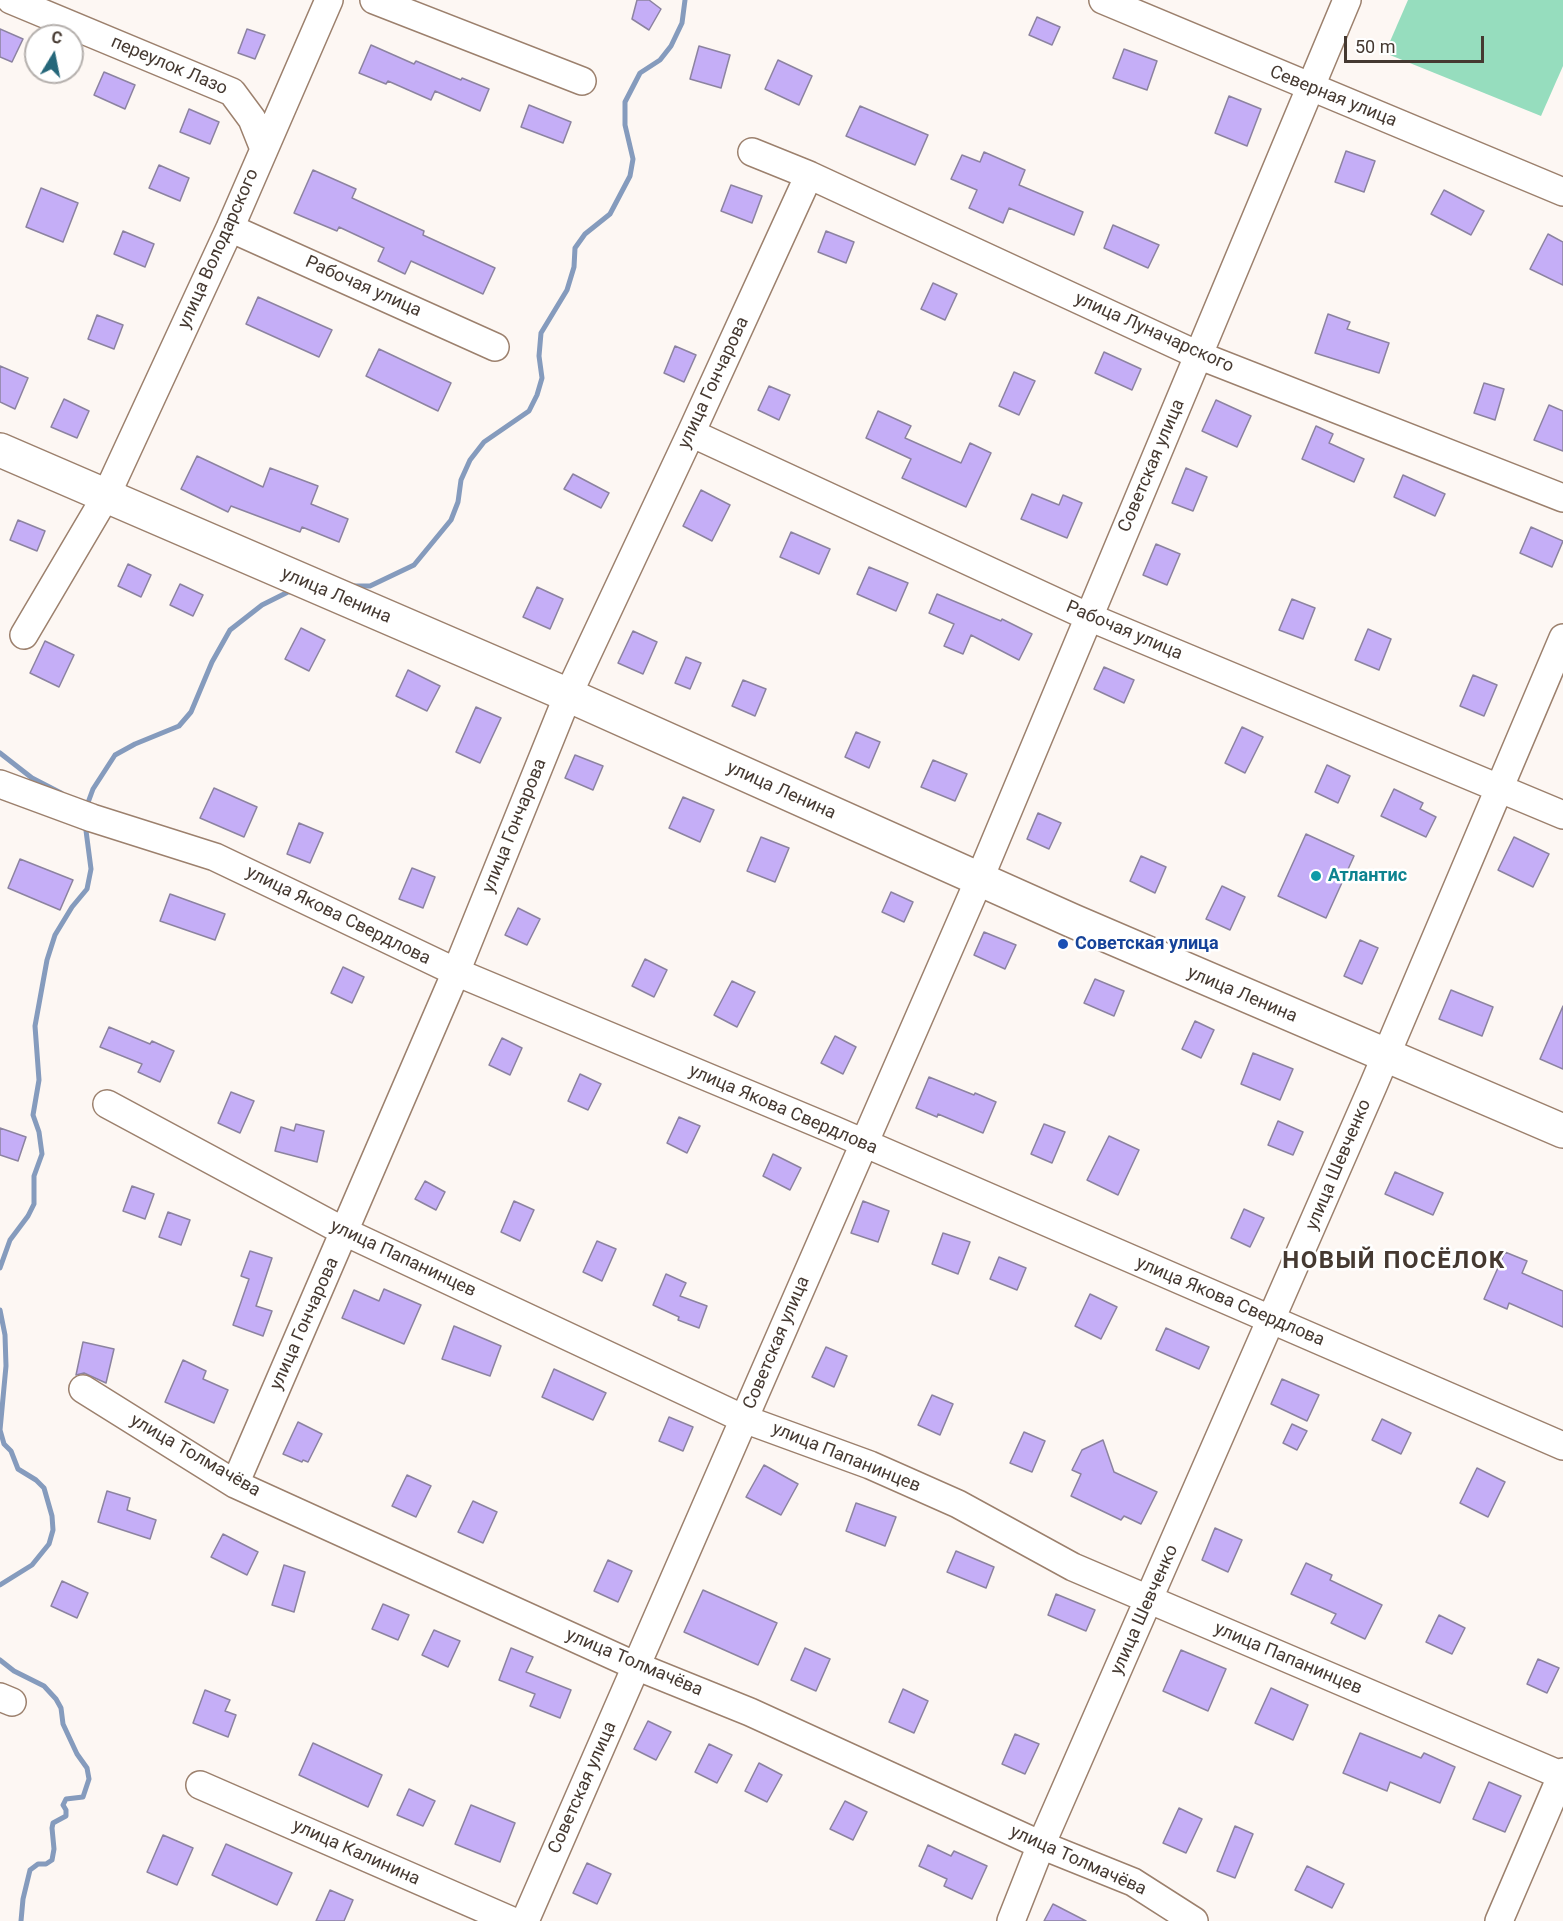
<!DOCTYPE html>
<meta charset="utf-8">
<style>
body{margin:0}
#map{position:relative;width:1563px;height:1921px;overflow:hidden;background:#fdf7f3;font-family:Roboto,sans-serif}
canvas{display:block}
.north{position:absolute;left:24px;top:24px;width:60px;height:60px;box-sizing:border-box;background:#fff;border:2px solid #b5b0ad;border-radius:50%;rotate:10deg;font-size:16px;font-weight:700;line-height:24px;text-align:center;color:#453931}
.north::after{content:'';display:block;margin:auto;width:21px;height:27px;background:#25677a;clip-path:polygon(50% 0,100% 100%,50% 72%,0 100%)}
.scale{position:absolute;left:1344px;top:36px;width:140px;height:27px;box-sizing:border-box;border:3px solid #453931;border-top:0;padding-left:8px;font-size:18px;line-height:21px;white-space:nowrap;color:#453931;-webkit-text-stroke:4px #fff;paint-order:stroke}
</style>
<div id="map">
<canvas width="1563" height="1921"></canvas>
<div class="north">С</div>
<div class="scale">50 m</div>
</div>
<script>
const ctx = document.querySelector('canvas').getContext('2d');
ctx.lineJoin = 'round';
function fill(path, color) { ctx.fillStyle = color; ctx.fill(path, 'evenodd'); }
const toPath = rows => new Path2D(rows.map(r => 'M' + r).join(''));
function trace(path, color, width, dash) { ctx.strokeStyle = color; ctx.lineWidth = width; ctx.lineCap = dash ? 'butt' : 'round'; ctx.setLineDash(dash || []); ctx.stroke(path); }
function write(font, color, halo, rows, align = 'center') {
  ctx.font = font + ' Roboto,sans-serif'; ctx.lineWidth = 5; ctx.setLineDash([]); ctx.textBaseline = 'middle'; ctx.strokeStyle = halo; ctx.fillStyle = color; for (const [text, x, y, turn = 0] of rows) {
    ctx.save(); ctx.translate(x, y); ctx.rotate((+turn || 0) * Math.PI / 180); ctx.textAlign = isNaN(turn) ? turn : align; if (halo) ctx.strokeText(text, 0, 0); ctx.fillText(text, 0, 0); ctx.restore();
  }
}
fill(toPath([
 [1408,0,1563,0,1563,66,1541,116,1385,53]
]), '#96ddbe');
trace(toPath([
 [352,586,370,586,414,565,451,520,458,502,461,480,470,460,484,442,529,411,537,395,542,378,539,356,541,333,567,290,574,267,575,248,585,234,610,214,630,176,633,159,625,125,625,102,640,73,660,60,671,46,682,23,685,0],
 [0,753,32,778,61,793],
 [86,808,93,789,115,755,135,744,179,726,191,712,212,662,230,630,262,605,288,592,295,591],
 [0,1268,10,1240,28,1216,34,1204,34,1176,42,1154,39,1132,33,1115,39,1080,35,1026,47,960,55,935,72,907,87,889,91,869,85,823],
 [0,1310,5,1335,6,1366,0,1430,4,1444,11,1451,18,1469,36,1480,44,1488,52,1516,53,1530,49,1544,32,1565,0,1585],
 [0,1660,14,1671,44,1686,56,1699,61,1708,63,1724,77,1754,87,1768,89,1779,83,1797,66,1799,63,1805,66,1810,66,1816,53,1823,52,1828,54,1849,52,1860,46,1864,38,1864,30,1870,23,1899,21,1921]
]), '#859bbd', 5);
const building = toPath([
 [637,0,649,0,661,9,649,30,632,19,637,0],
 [1037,17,1060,27,1052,45,1029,35,1037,17],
 [0,29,23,39,12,62,0,57,0,29],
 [247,29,265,35,255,59,238,53,247,29],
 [371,45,414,64,416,61,461,80,462,78,489,89,480,111,435,91,431,100,388,81,386,84,359,73,371,45],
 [699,46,730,55,721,88,690,79,699,46],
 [1124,49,1157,61,1147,90,1113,78,1124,49],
 [778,60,812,76,799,105,765,89,778,60],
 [104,72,135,85,125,109,94,95,104,72],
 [1229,96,1261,109,1247,146,1215,133,1229,96],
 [529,105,571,122,563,143,521,127,529,105],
 [860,106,928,135,915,165,846,136,860,106],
 [189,109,219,122,210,144,180,132,189,109],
 [1346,151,1375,161,1364,192,1335,182,1346,151],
 [984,152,1025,170,1019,185,1083,212,1074,235,1009,208,1003,223,969,208,977,190,951,179,962,155,980,162,984,152],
 [159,165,189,178,180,201,149,188,159,165],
 [313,170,356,189,352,198,424,231,423,235,495,268,483,294,411,261,405,274,378,261,384,248,339,227,337,231,294,213,313,170],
 [731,185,762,196,752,223,721,211,731,185],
 [41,188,78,203,63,242,26,227,41,188],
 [1444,190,1484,211,1471,235,1431,214,1444,190],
 [1113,225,1159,245,1148,268,1104,248,1113,225],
 [123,231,154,244,145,267,114,254,123,231],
 [826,231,854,242,846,263,818,252,826,231],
 [1548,234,1563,242,1563,285,1530,269,1548,234],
 [933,283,957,294,945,320,921,309,933,283],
 [258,297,332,330,319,357,246,324,258,297],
 [1328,314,1350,322,1347,329,1389,343,1379,373,1315,353,1328,314],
 [97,315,123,325,114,349,88,339,97,315],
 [675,346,696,355,684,382,664,373,675,346],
 [379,349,451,383,438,411,366,376,379,349],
 [1104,352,1141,369,1132,390,1095,373,1104,352],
 [0,366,28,378,15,409,0,402,0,366],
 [1014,372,1035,381,1019,415,999,406,1014,372],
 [1484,383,1504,389,1495,420,1474,413,1484,383],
 [769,386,790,395,779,420,758,410,769,386],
 [64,399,89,411,77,438,51,427,64,399],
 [1216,400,1251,416,1237,447,1202,431,1216,400],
 [1549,405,1563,411,1563,451,1534,440,1549,405],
 [878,411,911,426,905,438,961,463,970,443,991,453,966,507,902,478,911,459,866,438,878,411],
 [1316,426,1333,434,1329,443,1364,459,1354,482,1302,459,1316,426],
 [197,456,263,487,270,468,318,486,311,504,348,519,339,542,302,527,300,532,231,506,228,512,181,489,197,456],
 [1186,468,1207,477,1193,511,1172,503,1186,468],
 [573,474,609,493,601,508,564,489,573,474],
 [1403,475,1445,494,1435,516,1394,497,1403,475],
 [701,490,730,505,712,541,683,526,701,490],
 [1032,494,1059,505,1063,495,1082,503,1067,538,1021,519,1032,494],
 [18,520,45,531,37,551,10,540,18,520],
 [1531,527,1563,541,1552,567,1520,553,1531,527],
 [791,532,830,549,819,574,780,557,791,532],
 [1156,544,1180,554,1167,585,1143,575,1156,544],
 [128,564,151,575,141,597,118,586,128,564],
 [869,567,908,583,896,611,857,594,869,567],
 [180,584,203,595,193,616,170,605,180,584],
 [537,587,563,599,550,629,523,617,537,587],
 [937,594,1001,621,1002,619,1032,634,1019,660,971,635,963,654,944,646,954,624,929,613,937,594],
 [1292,599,1315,608,1303,639,1279,630,1292,599],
 [301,628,325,640,309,671,285,659,301,628],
 [1368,629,1391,639,1379,670,1355,660,1368,629],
 [633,631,657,642,643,674,618,663,633,631],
 [45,641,74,655,59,687,30,673,45,641],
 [686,657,701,663,690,689,675,683,686,657],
 [1104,667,1134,680,1124,703,1094,689,1104,667],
 [408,670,440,686,427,711,396,696,408,670],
 [1473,675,1497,685,1484,716,1460,706,1473,675],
 [743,680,766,689,755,716,732,706,743,680],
 [476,707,501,718,480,763,456,752,476,707],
 [1242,727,1263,737,1245,773,1225,763,1242,727],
 [856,732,880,742,869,768,845,757,856,732],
 [575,755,603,766,593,790,565,778,575,755],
 [933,760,967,774,955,801,921,787,933,760],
 [1327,765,1350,776,1338,803,1315,792,1327,765],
 [214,788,257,807,244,837,200,818,214,788],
 [1394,789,1423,803,1420,809,1436,817,1426,837,1381,816,1394,789],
 [683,797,714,810,700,842,669,828,683,797],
 [1038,813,1061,823,1049,849,1027,839,1038,813],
 [299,823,323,833,310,863,287,854,299,823],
 [1306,834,1354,856,1326,918,1278,896,1306,834],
 [761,837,789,848,775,882,747,871,761,837],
 [1514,837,1549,854,1533,887,1498,870,1514,837],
 [1141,856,1166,867,1155,893,1130,881,1141,856],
 [20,859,73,880,60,910,8,888,20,859],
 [412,868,435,877,423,908,399,899,412,868],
 [1222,886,1245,897,1230,930,1206,919,1222,886],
 [891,892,913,902,904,922,882,912,891,892],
 [170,894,225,914,215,940,160,921,170,894],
 [518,908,540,919,527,945,505,935,518,908],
 [984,932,1016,945,1005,969,974,955,984,932],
 [1360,940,1378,948,1362,984,1344,976,1360,940],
 [645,959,667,970,654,997,632,986,645,959],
 [343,967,364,977,352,1003,331,993,343,967],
 [1095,979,1124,991,1114,1016,1084,1003,1095,979],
 [732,981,755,992,737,1027,714,1015,732,981],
 [1451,990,1493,1007,1482,1036,1439,1019,1451,990],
 [1563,1006,1563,1069,1540,1059,1563,1006],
 [1195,1021,1214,1030,1201,1058,1182,1049,1195,1021],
 [109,1027,150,1044,152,1041,174,1051,160,1082,138,1072,142,1064,100,1047,109,1027],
 [835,1036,856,1047,843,1074,821,1063,835,1036],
 [502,1038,522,1048,510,1075,489,1065,502,1038],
 [1253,1053,1293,1069,1280,1100,1241,1084,1253,1053],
 [580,1074,601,1084,588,1110,568,1101,580,1074],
 [929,1077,974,1095,975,1093,996,1102,983,1133,938,1114,937,1117,916,1108,929,1077],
 [231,1092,254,1101,240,1133,218,1123,231,1092],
 [679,1117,700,1126,687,1153,667,1143,679,1117],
 [1278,1121,1303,1132,1293,1155,1268,1145,1278,1121],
 [296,1124,324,1131,317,1162,275,1151,281,1127,294,1131,296,1124],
 [1044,1124,1065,1132,1052,1163,1031,1154,1044,1124],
 [0,1128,26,1137,18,1161,0,1155,0,1128],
 [1109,1136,1139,1150,1118,1195,1087,1180,1109,1136],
 [773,1154,801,1168,790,1190,763,1176,773,1154],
 [1395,1172,1443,1193,1433,1215,1385,1194,1395,1172],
 [425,1181,445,1192,436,1210,415,1199,425,1181],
 [132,1186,154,1194,145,1219,123,1211,132,1186],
 [514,1201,534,1210,520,1241,501,1232,514,1201],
 [863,1201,889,1211,878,1242,851,1233,863,1201],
 [1244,1209,1264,1218,1250,1247,1231,1238,1244,1209],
 [168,1212,190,1220,181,1245,159,1237,168,1212],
 [943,1233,970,1242,958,1274,932,1264,943,1233],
 [597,1241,616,1249,602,1281,583,1272,597,1241],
 [250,1251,272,1258,256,1306,272,1311,263,1336,233,1325,249,1279,241,1276,250,1251],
 [1505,1252,1527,1261,1522,1273,1563,1291,1563,1327,1509,1303,1507,1309,1484,1299,1505,1252],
 [999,1257,1026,1268,1017,1290,990,1279,999,1257],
 [666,1274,686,1283,680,1296,707,1306,699,1328,678,1320,679,1317,653,1305,666,1274],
 [384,1289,421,1305,404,1344,342,1318,354,1290,379,1301,384,1289],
 [1090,1294,1117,1307,1101,1339,1075,1326,1090,1294],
 [454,1326,501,1346,490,1376,442,1359,454,1326],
 [1166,1328,1209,1347,1199,1369,1156,1350,1166,1328],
 [83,1342,114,1349,106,1383,84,1373,76,1375,83,1342],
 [826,1347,847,1356,834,1387,812,1377,826,1347],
 [183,1360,206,1371,203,1379,228,1390,214,1423,165,1402,183,1360],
 [554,1369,606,1393,593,1420,542,1397,554,1369],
 [1282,1379,1319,1395,1307,1421,1271,1404,1282,1379],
 [932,1395,953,1404,940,1435,918,1425,932,1395],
 [669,1417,693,1427,683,1451,659,1441,669,1417],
 [1382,1419,1411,1433,1401,1454,1372,1440,1382,1419],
 [298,1422,322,1434,308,1462,303,1460,302,1462,283,1454,298,1422],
 [1292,1424,1307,1431,1297,1450,1283,1443,1292,1424],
 [1024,1432,1045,1441,1032,1472,1010,1463,1024,1432],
 [1103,1440,1114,1472,1157,1492,1141,1524,1124,1516,1121,1520,1071,1496,1081,1474,1072,1470,1082,1450,1103,1440],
 [764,1465,798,1484,781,1515,746,1497,764,1465],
 [1477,1468,1505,1482,1488,1517,1460,1503,1477,1468],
 [407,1475,431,1486,416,1517,392,1506,407,1475],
 [107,1491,130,1498,127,1510,156,1520,150,1539,98,1522,107,1491],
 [473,1501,497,1512,483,1543,458,1532,473,1501],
 [856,1503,896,1517,885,1546,846,1531,856,1503],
 [1215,1528,1242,1540,1228,1572,1202,1560,1215,1528],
 [223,1534,258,1552,247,1575,211,1557,223,1534],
 [956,1551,994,1567,986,1588,947,1572,956,1551],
 [608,1560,632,1571,618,1602,594,1591,608,1560],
 [1306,1563,1332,1575,1330,1580,1382,1605,1365,1639,1331,1623,1336,1614,1291,1594,1306,1563],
 [284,1565,305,1572,294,1612,272,1605,284,1565],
 [62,1581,88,1593,77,1618,51,1606,62,1581],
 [703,1590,777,1623,758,1665,684,1632,703,1590],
 [1056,1594,1095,1610,1086,1631,1048,1615,1056,1594],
 [383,1604,409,1615,398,1640,372,1629,383,1604],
 [1439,1615,1465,1628,1452,1654,1426,1642,1439,1615],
 [434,1630,460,1641,448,1667,422,1655,434,1630],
 [511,1648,533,1657,526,1672,571,1690,560,1718,530,1706,535,1694,499,1680,511,1648],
 [805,1648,830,1659,816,1691,791,1680,805,1648],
 [1181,1650,1226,1669,1208,1711,1163,1691,1181,1650],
 [1538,1659,1559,1668,1547,1693,1527,1684,1538,1659],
 [1271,1688,1308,1705,1293,1740,1255,1723,1271,1688],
 [903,1689,928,1701,914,1733,889,1722,903,1689],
 [205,1690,230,1700,225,1711,236,1715,228,1737,193,1723,205,1690],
 [648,1721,671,1732,656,1760,634,1749,648,1721],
 [1360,1733,1421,1758,1424,1753,1455,1767,1440,1803,1390,1782,1387,1791,1343,1773,1360,1733],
 [1015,1734,1039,1744,1025,1774,1002,1764,1015,1734],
 [313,1743,382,1775,368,1807,299,1775,313,1743],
 [709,1744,732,1755,717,1783,695,1772,709,1744],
 [759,1763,782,1775,767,1802,745,1791,759,1763],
 [1489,1782,1521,1796,1505,1832,1473,1819,1489,1782],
 [409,1789,435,1801,423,1826,397,1815,409,1789],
 [845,1801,867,1812,853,1840,830,1829,845,1801],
 [471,1805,515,1823,500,1862,455,1844,471,1805],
 [1179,1808,1202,1819,1186,1853,1163,1843,1179,1808],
 [1235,1826,1253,1834,1235,1878,1217,1871,1235,1826],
 [163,1835,193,1848,177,1885,147,1872,163,1835],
 [226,1844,292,1873,277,1905,212,1875,226,1844],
 [928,1845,951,1856,954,1851,987,1866,972,1899,944,1886,947,1879,919,1866,928,1845],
 [587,1863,611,1874,597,1904,573,1893,587,1863],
 [1307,1866,1344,1884,1332,1908,1295,1890,1307,1866],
 [330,1890,353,1900,344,1921,316,1921,330,1890],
 [1053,1904,1086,1921,1044,1921,1053,1904]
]);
fill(building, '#c5aef7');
trace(building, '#8c83a0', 1.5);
const minor = toPath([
 [11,0,232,92,252,119,264,149],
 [374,0,582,81],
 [1103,0,1563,192],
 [752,152,809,175,1198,355,1563,498],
 [230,228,495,347],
 [691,433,1089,617,1563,815],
 [24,635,106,496,230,228,329,0],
 [0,784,92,818,215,857,456,972,834,1130,1563,1446],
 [107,1104,345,1232,744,1419,870,1465,958,1504,1073,1567,1563,1776],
 [83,1389,235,1484,636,1666,750,1712,1041,1845,1133,1882,1194,1921],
 [235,1484,456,972,568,695,691,433,809,175],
 [0,1697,12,1702],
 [200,1785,512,1921],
 [525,1921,979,880,1347,0],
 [1011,1921,1041,1845,1373,1086,1563,638],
 [1499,1921,1563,1772]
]);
const major = toPath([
 [0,450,568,695,1073,921,1563,1131]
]);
trace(minor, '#9c806d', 30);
trace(major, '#9c806d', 36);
trace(minor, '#fff', 27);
trace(major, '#fff', 33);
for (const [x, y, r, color] of [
 [1316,876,6,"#0f9aa8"],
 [1063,944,6,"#1a4fb4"]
]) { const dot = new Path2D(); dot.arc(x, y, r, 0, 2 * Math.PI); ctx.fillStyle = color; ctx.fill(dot); trace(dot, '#fff', 2); }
write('18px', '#453931', '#fff', [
 ["переулок Лазо",169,66,23],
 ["Северная улица",1333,97,22],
 ["улица Володарского",219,249,-66],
 ["Рабочая улица",363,287,24],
 ["улица Луначарского",1154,333,24],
 ["улица Гончарова",714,383,-65],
 ["Советская улица",1152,466,-67],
 ["улица Ленина",336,596,23],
 ["Рабочая улица",1124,631,23],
 ["улица Ленина",781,791,24],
 ["улица Гончарова",515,826,-68],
 ["улица Якова Свердлова",338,916,26],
 ["улица Ленина",1242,995,23],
 ["улица Якова Свердлова",783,1110,23],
 ["улица Шевченко",1339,1165,-67],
 ["улица Папанинцев",403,1259,25],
 ["улица Якова Свердлова",1230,1302,23],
 ["улица Гончарова",305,1324,-66],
 ["Советская улица",777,1343,-67],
 ["улица Толмачёва",195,1456,30],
 ["улица Папанинцев",846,1458,22],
 ["улица Шевченко",1145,1610,-66],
 ["улица Папанинцев",1288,1659,23],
 ["улица Толмачёва",634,1663,23],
 ["Советская улица",583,1788,-66],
 ["улица Калинина",356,1853,24],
 ["улица Толмачёва",1078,1861,24]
]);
write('bold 18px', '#0d838f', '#fff', [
 ["Атлантис",1328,876]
], 'left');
write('bold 18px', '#164399', '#fff', [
 ["Советская улица",1075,944]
], 'left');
ctx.letterSpacing = '1.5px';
write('bold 24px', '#453931', '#fff', [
 ["НОВЫЙ ПОСЁЛОК",1394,1262]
]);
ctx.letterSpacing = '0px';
</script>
